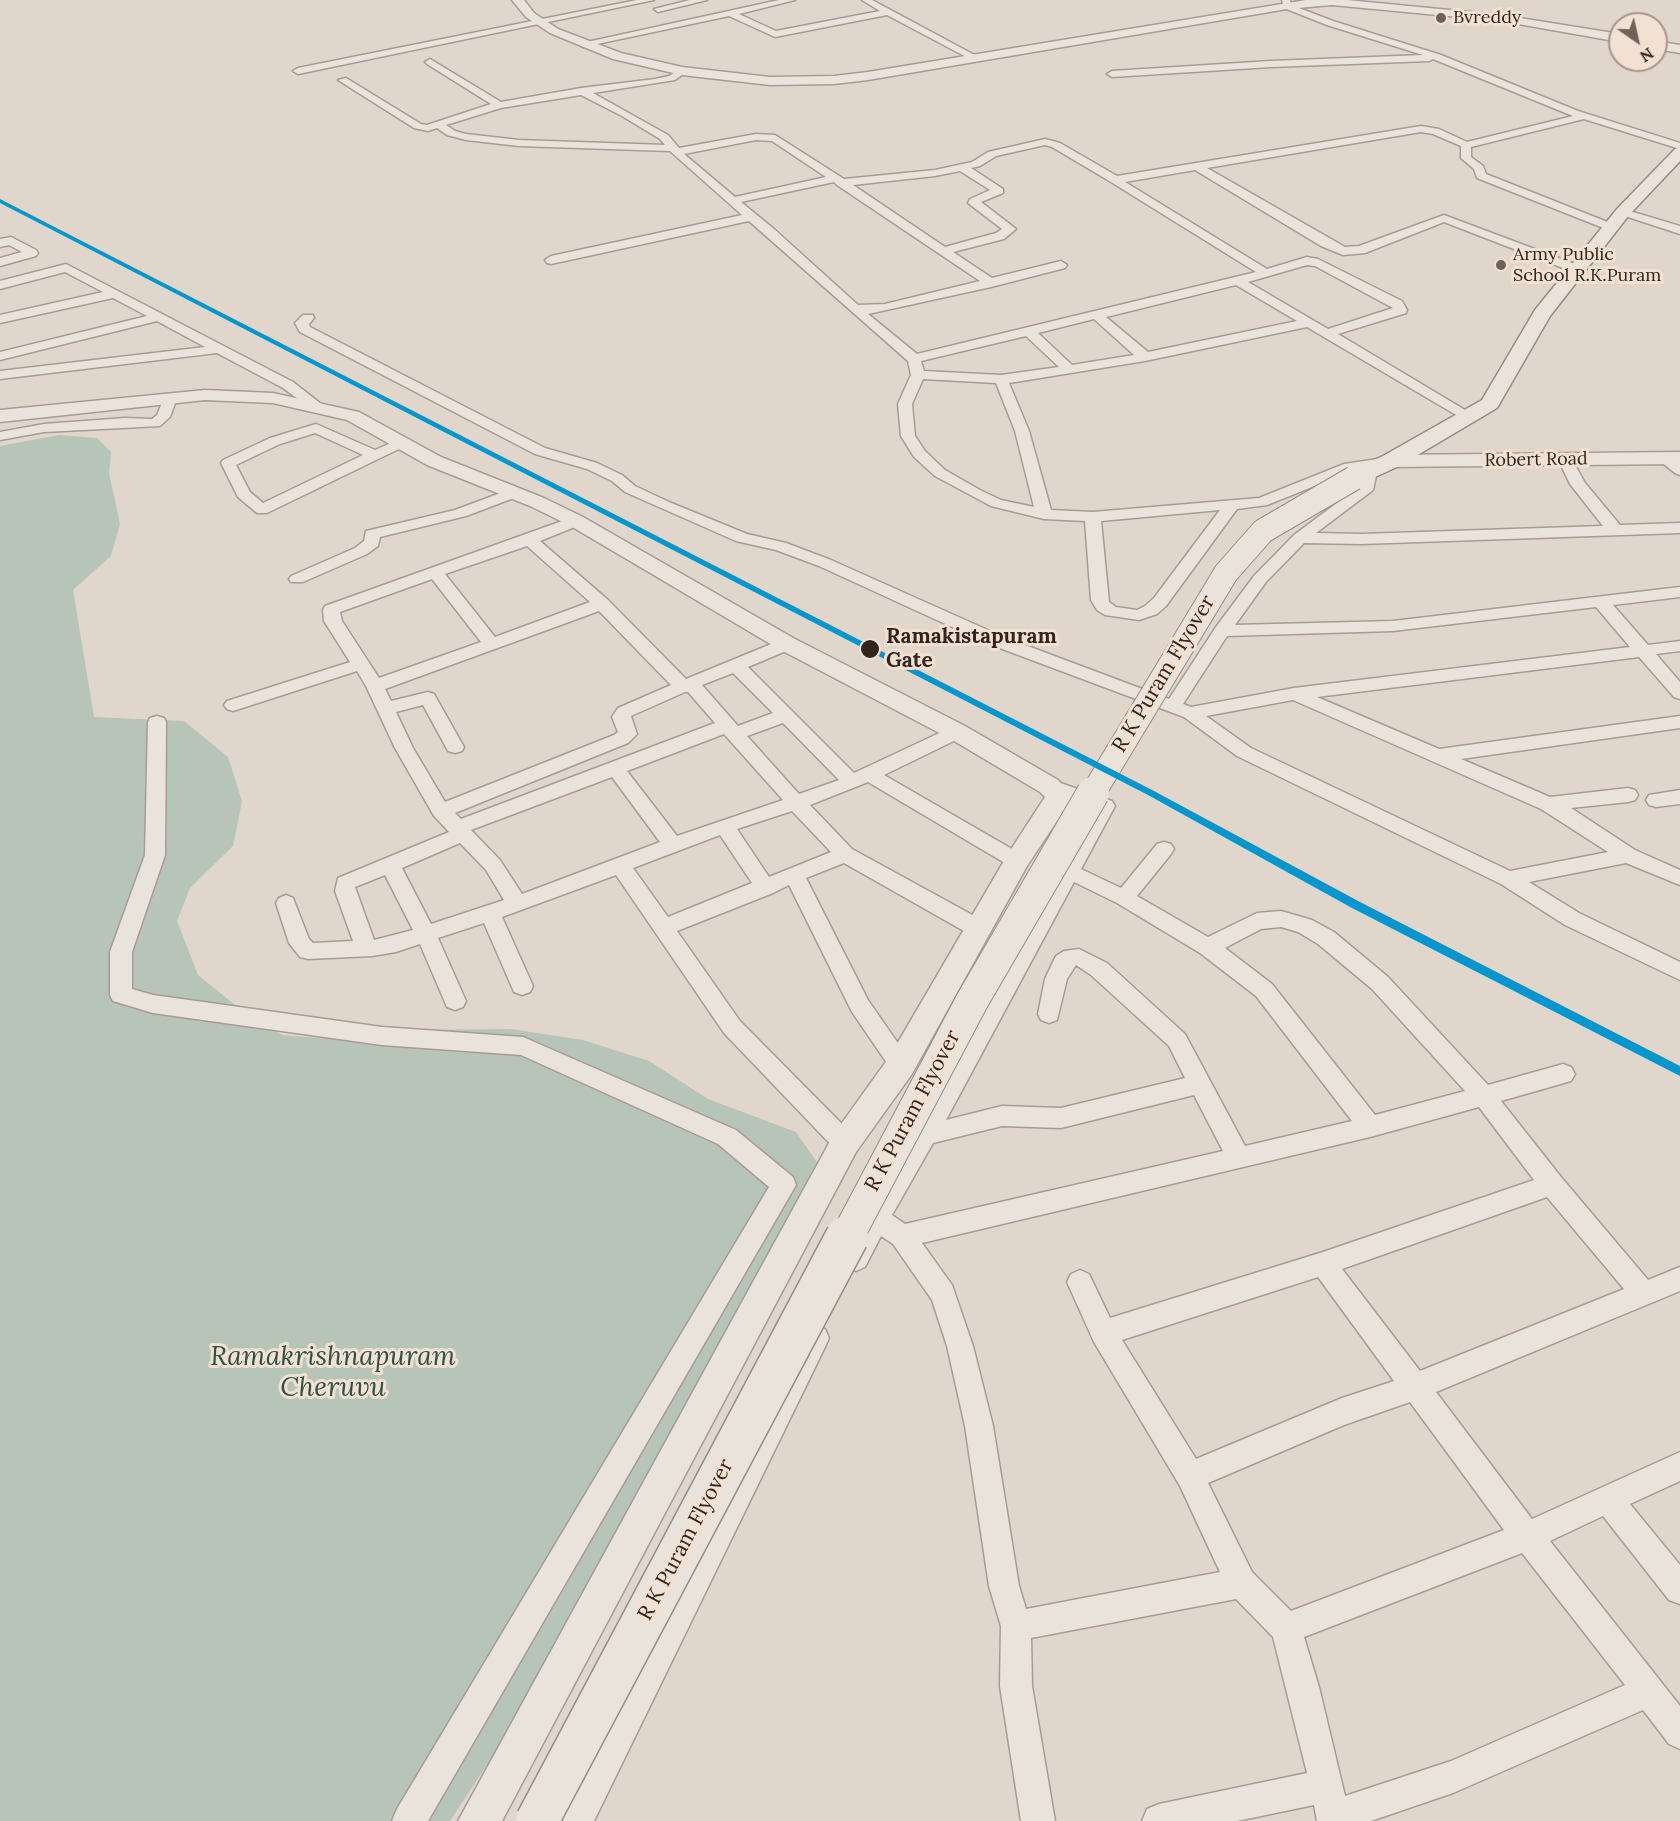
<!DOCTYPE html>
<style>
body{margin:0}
#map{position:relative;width:1680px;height:1821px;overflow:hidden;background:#e1d6cb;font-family:Lora,serif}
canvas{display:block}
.north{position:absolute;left:1608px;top:12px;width:60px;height:60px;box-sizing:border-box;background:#f2e1d2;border:2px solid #a6958a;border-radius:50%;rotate:146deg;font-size:16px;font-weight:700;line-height:24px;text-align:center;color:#33241e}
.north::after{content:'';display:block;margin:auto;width:21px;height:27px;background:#70625b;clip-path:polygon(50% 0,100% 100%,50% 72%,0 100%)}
</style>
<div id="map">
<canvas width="1680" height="1821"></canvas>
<div class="north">N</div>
</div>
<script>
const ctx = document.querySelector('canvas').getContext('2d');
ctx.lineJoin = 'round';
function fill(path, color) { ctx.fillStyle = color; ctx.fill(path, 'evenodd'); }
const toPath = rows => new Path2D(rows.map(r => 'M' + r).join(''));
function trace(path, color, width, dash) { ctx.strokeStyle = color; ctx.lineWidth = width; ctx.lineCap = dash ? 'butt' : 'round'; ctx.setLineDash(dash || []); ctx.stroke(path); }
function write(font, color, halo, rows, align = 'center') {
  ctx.font = font + ' Lora,serif'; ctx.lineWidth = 6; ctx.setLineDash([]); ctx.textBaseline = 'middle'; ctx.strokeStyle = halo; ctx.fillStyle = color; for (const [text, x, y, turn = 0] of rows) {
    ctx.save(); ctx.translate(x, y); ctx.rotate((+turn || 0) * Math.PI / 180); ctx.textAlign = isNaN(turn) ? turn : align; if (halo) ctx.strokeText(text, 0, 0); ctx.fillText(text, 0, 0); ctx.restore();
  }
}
fill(toPath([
 [59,435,97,438,111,452,109,473,120,524,111,556,73,590,94,717,184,721,228,757,242,801,233,846,190,888,177,921,198,975,246,1014,282,1035,331,1039,400,1030,511,1029,583,1040,649,1061,708,1099,796,1132,825,1174,553,1664,450,1821,0,1821,0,446]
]), '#b7c4b8');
const minor = toPath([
 [637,0,654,0,298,74,293,71,298,68,637,0],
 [690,0,707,0,658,12,654,9,690,0],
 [779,0,795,0,739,14,776,31,880,11,862,0,872,0,980,58,972,60,887,15,775,37,729,16,583,47,578,44,779,0],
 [1282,0,1290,0,1291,5,1333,21,1441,55,1578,111,1680,143,1680,149,1584,119,1471,147,1471,157,1483,166,1486,174,1615,225,1617,227,1611,231,1477,178,1474,169,1461,158,1461,146,1433,134,1421,132,1207,168,1345,247,1359,246,1444,215,1580,266,1580,272,1576,273,1444,222,1365,253,1343,255,1321,246,1195,170,1125,182,1267,269,1307,257,1318,259,1402,301,1407,310,1406,313,1338,334,1475,416,1473,419,1463,419,1307,327,1145,361,1009,383,1029,431,1051,510,1093,512,1259,498,1344,464,1391,457,1398,461,1396,464,1378,467,1373,490,1316,533,1361,534,1603,526,1570,484,1558,459,1565,455,1570,456,1585,483,1620,525,1680,523,1680,533,1361,544,1304,543,1266,582,1235,625,1393,621,1680,587,1680,597,1613,605,1648,645,1680,641,1680,651,1656,654,1680,682,1680,699,1674,697,1639,657,1317,697,1439,749,1680,716,1680,728,1461,759,1550,797,1628,788,1635,790,1638,795,1635,800,1628,802,1571,808,1635,850,1680,870,1680,885,1626,863,1529,882,1579,913,1680,962,1680,980,1565,925,1501,884,1237,756,1184,717,989,644,819,566,776,550,736,541,625,492,612,481,587,469,535,454,300,332,295,323,303,315,313,315,314,318,309,324,310,327,545,448,597,463,622,475,635,486,669,502,747,534,786,543,831,560,1001,636,1169,699,1216,627,1254,576,1294,535,1361,485,1364,469,1352,471,1267,505,1237,509,1166,606,1157,614,1139,620,1105,615,1097,610,1091,600,1085,521,1044,519,991,506,935,476,914,457,901,436,898,404,911,375,908,361,749,221,551,264,547,263,545,260,551,256,742,215,670,151,519,146,466,140,447,135,437,128,428,131,414,128,338,80,346,78,421,124,427,125,491,104,427,64,425,62,430,59,501,102,581,88,655,79,669,76,682,68,687,71,675,80,593,93,668,135,679,148,756,134,775,135,844,179,935,170,972,162,988,152,1045,139,1060,143,1117,176,1421,126,1439,129,1467,142,1573,116,1433,59,1429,61,1271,67,1112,77,1107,74,1112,71,1271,61,1423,55,1327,25,1284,8,1282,0],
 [581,95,622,116,660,139,665,145,519,140,466,134,455,131,446,125,501,108,581,95],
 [756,140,772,141,826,177,735,197,684,154,756,140],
 [1045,145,1052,147,1111,182,1256,272,917,354,868,314,991,287,1065,268,1067,265,1061,261,992,278,953,252,1004,239,1016,229,981,202,1003,193,1003,189,971,168,980,166,996,156,1045,145],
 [960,171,990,190,970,199,968,203,1002,229,996,233,945,247,853,185,935,176,960,171],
 [834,182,837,185,980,281,885,304,858,305,774,229,741,202,834,182],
 [1307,265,1315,266,1393,308,1328,329,1248,282,1307,265],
 [1236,285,1297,321,1148,352,1106,317,1236,285],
 [1094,319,1134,355,1072,365,1038,333,1094,319],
 [1026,336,1059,367,1001,375,924,371,921,361,1026,336],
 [923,379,996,383,1015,431,1034,507,1001,500,980,490,945,470,925,451,915,436,912,404,923,379],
 [1220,510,1154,598,1145,606,1137,610,1116,607,1109,602,1101,521,1220,510],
 [1596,607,1630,647,1294,688,1191,707,1183,704,1227,636,1393,631,1596,607],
 [1293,700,1541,809,1608,852,1510,871,1251,748,1206,716,1293,700],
 [1623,209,1680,226,1680,234,1619,214,1617,212,1623,209],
 [11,237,36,250,38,253,36,256,0,266,0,258,22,252,9,245,0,247,0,239,11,237],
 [66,264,293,382,325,407,318,411,313,410,283,388,217,353,0,379,0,371,205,347,157,321,0,360,0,352,147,316,113,298,0,323,0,315,103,292,65,272,0,289,0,281,66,264],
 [170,394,177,398,170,417,160,426,44,432,0,440,0,432,44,424,125,418,152,419,157,415,165,395,170,394],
 [316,424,375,450,400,439,407,443,405,446,267,513,257,513,238,497,221,463,223,460,270,438,316,424],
 [315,433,363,455,263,503,250,492,236,465,280,444,315,433],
 [1665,454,1680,463,1680,475,1675,473,1660,461,1658,458,1665,454],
 [514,488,522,493,519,496,466,516,380,537,378,546,367,554,303,582,291,582,289,579,291,576,355,548,364,541,366,531,455,510,514,488],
 [576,516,584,521,582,524,540,541,608,600,686,679,781,640,793,640,796,644,793,648,748,667,854,773,950,728,964,728,966,732,964,736,884,775,1024,856,1027,861,1024,866,1017,868,1010,866,868,782,810,805,852,849,987,923,990,929,987,935,979,937,971,935,844,863,806,878,868,1000,913,1065,909,1072,901,1074,893,1072,852,1012,789,885,773,893,677,931,740,1021,854,1136,857,1143,854,1150,845,1153,836,1150,724,1033,616,875,502,917,533,986,530,992,522,995,514,992,484,923,438,938,466,1001,463,1007,455,1010,447,1007,420,944,396,952,372,956,308,959,300,957,289,943,276,903,279,898,286,895,293,898,309,939,313,943,353,941,335,891,338,878,449,832,434,816,395,748,366,686,357,671,233,711,227,709,224,705,227,701,350,662,324,621,323,610,325,606,576,516],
 [527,546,590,602,495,637,445,574,527,546],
 [432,579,481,642,379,678,342,621,340,612,432,579],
 [599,611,671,685,618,708,612,717,618,732,614,735,445,802,413,748,396,712,423,705,448,751,455,753,462,751,464,747,434,694,428,692,391,701,385,689,599,611],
 [733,673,773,713,738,726,702,685,733,673],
 [685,692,688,692,715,723,461,819,455,813,628,743,637,734,631,716,685,692],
 [783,723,839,780,799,794,747,736,783,723],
 [724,734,783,800,677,836,627,771,724,734],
 [612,777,660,842,522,894,500,860,471,830,612,777],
 [792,811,831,852,769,877,737,829,792,811],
 [720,835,752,883,668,917,633,868,720,835],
 [460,843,486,870,504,900,431,924,402,868,460,843],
 [385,875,413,930,374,940,355,887,385,875],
 [157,716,164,718,166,722,165,855,132,952,132,989,153,995,382,1027,523,1037,736,1130,793,1177,796,1185,428,1821,392,1821,397,1809,769,1187,718,1144,521,1055,382,1045,153,1013,113,1001,110,995,110,952,145,855,148,722,150,718,157,716],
 [1049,779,1112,801,1115,806,1081,869,1121,888,1157,844,1164,842,1171,844,1174,849,1171,854,1137,896,1208,937,1257,913,1281,911,1312,920,1334,932,1388,977,1488,1085,1563,1064,1571,1067,1575,1074,1571,1081,1501,1101,1561,1177,1648,1280,1680,1267,1680,1291,1436,1392,1532,1519,1680,1452,1680,1481,1630,1504,1680,1565,1680,1604,1669,1600,1603,1516,1550,1541,1680,1706,1680,1749,1669,1744,1643,1710,1453,1793,1371,1821,1317,1821,1314,1805,1237,1821,1142,1821,1147,1809,1159,1804,1307,1773,1273,1637,1236,1599,1031,1638,1032,1686,1055,1821,1021,1821,1000,1686,1001,1626,989,1586,965,1426,947,1346,932,1300,893,1244,881,1236,865,1267,856,1271,847,1267,843,1259,867,1211,916,1128,1093,809,1042,791,1039,786,1042,781,1049,779],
 [1074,882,1117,903,1200,953,1256,996,1352,1121,1245,1146,1185,1034,1107,963,1079,949,1064,951,1056,956,1053,962,1045,979,1038,1014,1041,1020,1049,1023,1057,1020,1067,979,1076,965,1091,975,1169,1046,1185,1078,1061,1108,1002,1106,946,1120,1074,882],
 [1281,927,1298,932,1318,944,1372,989,1465,1091,1375,1115,1272,984,1225,948,1261,929,1281,927],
 [1194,1095,1223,1151,905,1224,892,1215,933,1143,1002,1126,1061,1128,1194,1095],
 [1479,1107,1534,1180,1323,1252,1110,1318,1089,1274,1080,1270,1071,1274,1067,1282,1094,1342,1180,1486,1220,1572,1026,1609,1019,1586,993,1426,973,1346,952,1285,922,1243,1370,1137,1479,1107],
 [1547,1197,1624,1289,1420,1371,1342,1269,1547,1197],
 [1318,1277,1394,1381,1342,1398,1196,1459,1122,1340,1318,1277],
 [1410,1402,1504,1530,1291,1611,1252,1572,1208,1483,1344,1425,1410,1402],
 [1522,1553,1625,1685,1451,1761,1345,1796,1319,1687,1304,1637,1522,1553],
 [1680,790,1680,804,1656,807,1649,805,1646,800,1649,795,1680,790],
 [816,1325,825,1329,829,1338,825,1347,594,1821,559,1821,807,1329,816,1325]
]);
const tertiary = toPath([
 [512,0,524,0,534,13,558,29,621,53,682,67,770,77,834,76,868,72,1306,0,1347,0,1501,15,1620,34,1620,42,1501,21,1332,5,1287,9,868,80,834,84,770,85,682,75,613,59,550,33,526,17,512,0],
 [1656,41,1680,45,1680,53,1656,49,1656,41],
 [205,390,273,393,359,412,441,457,544,498,583,517,795,639,965,726,1058,780,1066,789,1071,800,1027,866,912,1074,856,1152,502,1821,458,1821,834,1134,890,1056,1008,854,1045,797,1040,792,949,738,779,649,569,525,530,506,427,465,347,420,273,403,205,400,0,422,0,410,205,390],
 [1680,452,1680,464,1391,467,1384,465,1381,461,1384,457,1391,455,1680,452]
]);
const secondary = toPath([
 [1680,147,1680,161,1629,215,1550,316,1497,408,1399,466,1362,483,1354,484,1346,483,1343,478,1346,473,1383,456,1482,400,1535,310,1617,209,1675,149,1680,147]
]);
trace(minor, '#a69c95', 3);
trace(tertiary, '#a69c95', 3);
trace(secondary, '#968c85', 3);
fill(minor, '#eae3dc');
fill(tertiary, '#eae3dc');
fill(secondary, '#eae3dc');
const secondaryBridgeFar2 = toPath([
 [1092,795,1226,573,1263,531,1354,478]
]);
const secondaryBridgeFar1 = toPath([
 [846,1239,972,1001,1093,793]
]);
const secondaryBridge = toPath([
 [537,1821,847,1237]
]);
trace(secondaryBridgeFar2, '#968c85', 26, []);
trace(secondaryBridgeFar1, '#968c85', 34, []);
trace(secondaryBridge, '#968c85', 45, []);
trace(secondaryBridgeFar2, '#eae3dc', 24);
trace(secondaryBridgeFar1, '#eae3dc', 32);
trace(secondaryBridge, '#eae3dc', 42);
fill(toPath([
 [0,199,1154,791,1360,902,1680,1066,1680,1076,1352,908,1148,795,0,203,0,199]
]), '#0596cd');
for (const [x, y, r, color] of [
 [1441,18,6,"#70625b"],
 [1501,265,6,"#70625b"],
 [870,649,10,"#33241e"]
]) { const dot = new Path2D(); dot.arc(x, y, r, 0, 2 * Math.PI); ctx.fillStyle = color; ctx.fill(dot); trace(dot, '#f2e1d2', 2); }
write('18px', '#33241e', '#f2e1d2', [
 ["Bvreddy",1453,18],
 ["Army Public",1513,255],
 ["School R.K.Puram",1513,276]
], 'left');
write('18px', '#33241e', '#f2e1d2', [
 ["Robert Road",1536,460,-1]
]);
write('bold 21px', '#33241e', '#f2e1d2', [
 ["Ramakistapuram",886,637],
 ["Gate",886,661]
], 'left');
write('21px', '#33241e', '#f2e1d2', [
 ["R K Puram Flyover",1164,674,-59],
 ["R K Puram Flyover",913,1111,-62],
 ["R K Puram Flyover",686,1540,-62]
]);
write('italic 27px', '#2f5248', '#f2e1d2', [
 ["Ramakrishnapuram",333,1357],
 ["Cheruvu",333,1388]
]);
</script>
